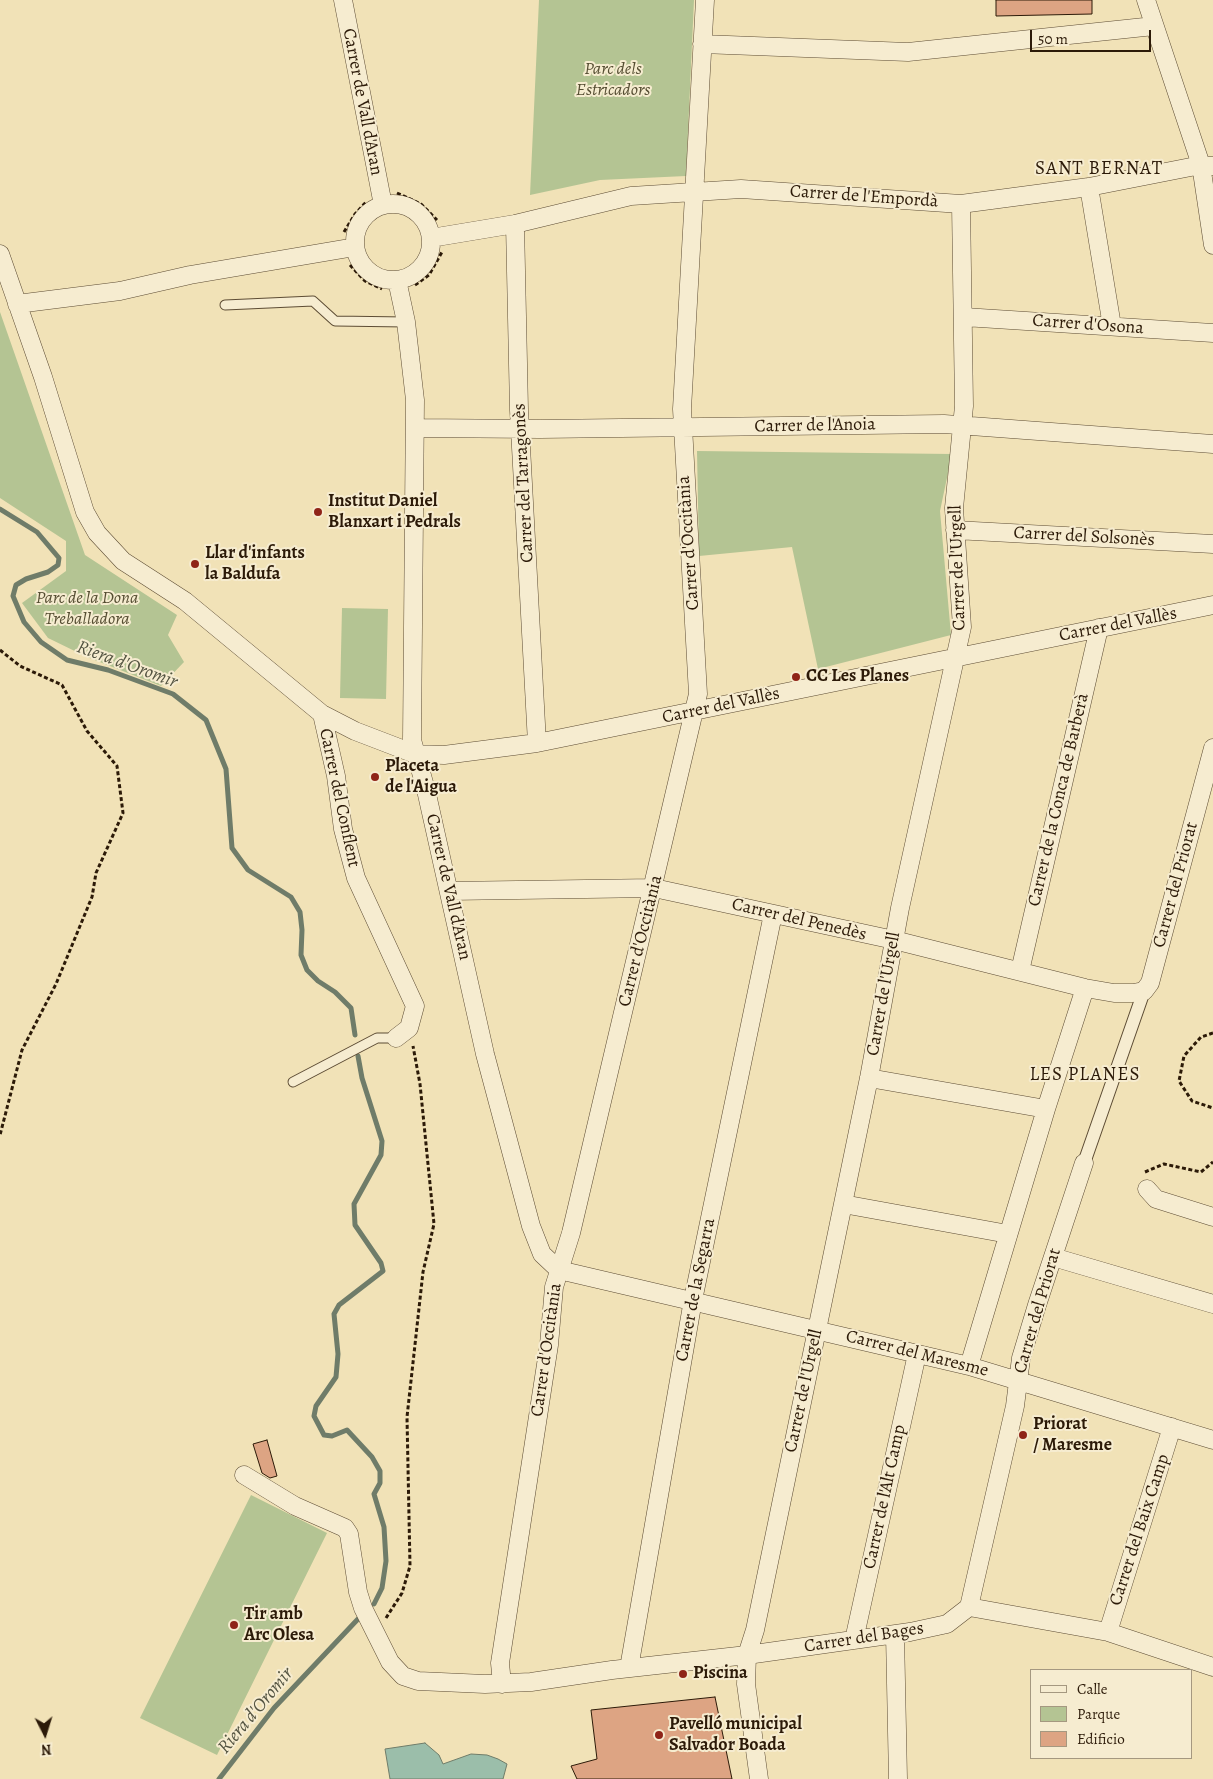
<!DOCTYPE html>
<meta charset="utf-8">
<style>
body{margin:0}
#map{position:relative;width:1213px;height:1779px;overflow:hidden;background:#f1e2b7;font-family:Alegreya,serif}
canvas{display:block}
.legend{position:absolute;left:1030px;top:1669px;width:162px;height:90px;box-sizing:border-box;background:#f6ecd0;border:1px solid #a59880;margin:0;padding:6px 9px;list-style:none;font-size:15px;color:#2c1a08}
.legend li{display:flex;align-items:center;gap:10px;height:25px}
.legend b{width:25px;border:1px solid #a59880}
.north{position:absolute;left:20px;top:1709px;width:50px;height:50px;-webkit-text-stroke:4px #f6ecd0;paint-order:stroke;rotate:175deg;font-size:14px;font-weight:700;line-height:20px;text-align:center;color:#2c1a08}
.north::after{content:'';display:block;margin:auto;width:18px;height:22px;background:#2c1a08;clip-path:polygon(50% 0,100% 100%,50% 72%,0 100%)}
.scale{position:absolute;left:1030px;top:30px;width:121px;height:22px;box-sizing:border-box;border:2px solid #2c1a08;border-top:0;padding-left:6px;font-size:15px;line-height:18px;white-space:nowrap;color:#2c1a08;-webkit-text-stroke:4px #f6ecd0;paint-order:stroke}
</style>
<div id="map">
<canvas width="1213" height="1779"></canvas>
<ul class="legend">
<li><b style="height:6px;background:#f6ecd0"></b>Calle</li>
<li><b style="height:14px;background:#b4c493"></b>Parque</li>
<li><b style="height:14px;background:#dda483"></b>Edificio</li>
</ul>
<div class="north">N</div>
<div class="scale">50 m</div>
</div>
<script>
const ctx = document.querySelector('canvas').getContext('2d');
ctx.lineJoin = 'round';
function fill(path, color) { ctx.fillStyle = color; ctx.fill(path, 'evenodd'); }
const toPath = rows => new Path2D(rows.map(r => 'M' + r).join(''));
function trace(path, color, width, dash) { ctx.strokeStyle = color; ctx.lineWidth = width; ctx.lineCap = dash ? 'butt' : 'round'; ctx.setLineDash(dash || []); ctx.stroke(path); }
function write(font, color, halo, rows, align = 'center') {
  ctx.font = font + ' Alegreya,serif'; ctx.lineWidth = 4; ctx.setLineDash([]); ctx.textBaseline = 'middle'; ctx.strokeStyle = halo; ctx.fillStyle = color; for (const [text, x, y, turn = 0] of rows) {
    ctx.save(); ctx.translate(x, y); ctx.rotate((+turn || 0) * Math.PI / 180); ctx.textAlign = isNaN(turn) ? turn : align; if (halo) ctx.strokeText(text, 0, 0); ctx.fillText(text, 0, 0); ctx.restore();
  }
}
fill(toPath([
 [539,0,694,0,686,176,600,180,530,195],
 [0,312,85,555,177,615,168,635,184,662,161,686,87,657,48,638,22,603,66,571,66,541,0,498],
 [697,451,952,454,940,511,951,635,818,669,792,547,699,556],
 [342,608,388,609,386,699,340,698],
 [251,1495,327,1533,217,1755,140,1718]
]), '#b4c493');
const water = toPath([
 [425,1743,439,1755,443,1764,471,1754,487,1755,498,1759,507,1764,503,1779,390,1779,385,1749,425,1743]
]);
fill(water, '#9bbeaa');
trace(water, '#6f7c69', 1);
trace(toPath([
 [0,509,37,532,59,558,58,565,48,572,26,579,16,585,13,596,24,622,41,642,67,660,108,670,173,694,206,720,226,769,232,848,248,870,291,897,300,912,302,930,301,955,307,970,318,981,335,992,351,1008,355,1035],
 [358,1056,362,1078,382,1141,381,1155,354,1204,355,1225,381,1263,383,1271,339,1305,334,1314,338,1354,336,1377,316,1406,314,1416,324,1435,332,1436,347,1430,372,1457,380,1471,380,1483,374,1494,384,1527,386,1561,382,1588,374,1604],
 [219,1779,274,1708,358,1619]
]), '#6f7c69', 5);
const building = toPath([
 [996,0,1092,0,1092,14,996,16,996,0],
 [267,1440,277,1476,270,1478,262,1473,253,1444,267,1440],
 [715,1697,732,1779,577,1779,571,1766,597,1759,591,1710,715,1697]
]);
fill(building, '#dda483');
trace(building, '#2c1a08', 1);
const service = toPath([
 [225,305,313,301,335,321,406,322],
 [293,1082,377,1038,396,1038]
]);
const pedestrian = toPath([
 [1084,1163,1144,991]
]);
const minor = toPath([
 [343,0,383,205],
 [1146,0,1201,165,1213,245],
 [702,44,908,52,1154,26],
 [1089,187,1112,326],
 '355 242a38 38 0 1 1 76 0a38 38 0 1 1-76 0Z',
 [515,224,519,410,537,743],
 [431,238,515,224,631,196,741,189,961,204,1089,187,1201,165,1213,166],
 [0,254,43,377,85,512,97,533,123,561,185,601,322,714,355,731,415,754,444,755,537,743,1213,605],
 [397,280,406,322,415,400,412,740,426,790,485,1054,531,1226,542,1254,559,1270],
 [17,304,120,291,190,275,355,247],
 [964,317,1213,333],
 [415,428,540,429,944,424,1213,444],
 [955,530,1213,544],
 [322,714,336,776,343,829,356,878,415,1006,409,1028,396,1038],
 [449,891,654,888,894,940,1085,988,1114,993,1133,993,1144,991,1150,983,1213,748],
 [1020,971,1099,628],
 [869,1078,1046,1109],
 [1147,1189,1156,1199,1213,1217],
 [843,1204,1008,1234],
 [1053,1257,1213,1304],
 [559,1270,969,1366,1213,1440],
 [969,1366,1046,1109,1085,988],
 [244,1475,295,1506,345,1528,349,1534,358,1592,363,1608,390,1662,403,1676,418,1681,485,1684,531,1682,612,1670,747,1655,910,1632,947,1624,969,1607,1108,1632,1213,1667],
 [969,1607,1015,1406,1021,1358,1037,1305,1084,1163],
 [1108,1632,1172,1427],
 [895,1634,898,1779],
 [854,1640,917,1354],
 [629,1668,693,1300,773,914],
 [502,1684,500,1663,549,1345,554,1287,571,1233,698,694,682,409,705,0],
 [759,1779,746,1684,747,1655,755,1630,869,1078,900,908,962,627,954,508,964,406,961,204]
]);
trace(service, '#5d4c34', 11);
trace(pedestrian, '#5d4c34', 14);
trace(minor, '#5d4c34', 19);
trace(toPath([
 [397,193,421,204,437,220],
 [344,232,355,214,367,201],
 [350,265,365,281,382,289],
 [415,285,429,275,442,252],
 [0,650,20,666,62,685,87,731,117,766,123,813,96,873,92,897,56,984,22,1050,0,1135],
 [1213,1033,1201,1037,1184,1056,1179,1081,1192,1101,1213,1108],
 [1145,1172,1164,1164,1201,1172,1213,1162],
 [386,1618,402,1593,410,1566,407,1417,423,1272,434,1224,420,1084,413,1046]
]), '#2c1a08', 3, [4, 2.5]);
trace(service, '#f6ecd0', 9);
trace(pedestrian, '#f6ecd0', 12);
trace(minor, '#f6ecd0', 18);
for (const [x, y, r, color] of [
 [318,512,5,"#8f2418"],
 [195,564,5,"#8f2418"],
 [796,677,5,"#8f2418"],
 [375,777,5,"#8f2418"],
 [1023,1435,5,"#8f2418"],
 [234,1625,5,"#8f2418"],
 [683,1674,5,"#8f2418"],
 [659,1735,5,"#8f2418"]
]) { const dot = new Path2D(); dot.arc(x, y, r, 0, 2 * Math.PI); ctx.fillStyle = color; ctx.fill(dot); trace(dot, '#f6ecd0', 2); }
write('italic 18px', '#554d32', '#f6ecd0', [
 ["Parc dels",613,70],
 ["Estricadors",613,91],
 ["Parc de la Dona",87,599],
 ["Treballadora",87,620]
]);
write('18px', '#2c1a08', '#f6ecd0', [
 ["Carrer de Vall d'Aran",362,102,79],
 ["Carrer de l'Empordà",864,197,4],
 ["Carrer d'Osona",1088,325,4],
 ["Carrer de l'Anoia",815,426,-1],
 ["Carrer del Tarragonès",524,483,-93],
 ["Carrer del Solsonès",1084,537,3],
 ["Carrer d'Occitània",689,543,-94],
 ["Carrer de l'Urgell",958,568,-92],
 ["Carrer del Vallès",1118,625,-11],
 ["Carrer del Vallès",721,706,-12],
 ["Carrer del Conflent",339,798,78],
 ["Carrer de la Conca de Barberà",1059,800,-77],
 ["Carrer del Priorat",1176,885,-75],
 ["Carrer de Vall d'Aran",448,887,77],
 ["Carrer del Penedès",799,920,13],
 ["Carrer d'Occitània",641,941,-76],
 ["Carrer de l'Urgell",884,994,-80],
 ["Carrer de la Segarra",696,1290,-79],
 ["Carrer del Priorat",1038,1311,-74],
 ["Carrer d'Occitània",547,1350,-82],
 ["Carrer del Maresme",917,1354,14],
 ["Carrer de l'Urgell",804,1391,-78],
 ["Carrer de l'Alt Camp",885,1497,-78],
 ["Carrer del Baix Camp",1140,1530,-72],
 ["Carrer del Bages",864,1638,-9]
]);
write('bold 18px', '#2c1a08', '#f6ecd0', [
 ["Institut Daniel",328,502],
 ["Blanxart i Pedrals",328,523],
 ["Llar d'infants",205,554],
 ["la Baldufa",205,575],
 ["CC Les Planes",806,677],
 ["Placeta",385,767],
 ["de l'Aigua",385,788],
 ["Priorat",1033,1425],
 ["/ Maresme",1033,1446],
 ["Tir amb",244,1615],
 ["Arc Olesa",244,1636],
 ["Piscina",693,1674],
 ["Pavelló municipal",669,1725],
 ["Salvador Boada",669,1746]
], 'left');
ctx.letterSpacing = '1px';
write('19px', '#2c1a08', '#f6ecd0', [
 ["SANT BERNAT",1099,169],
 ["LES PLANES",1085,1075]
]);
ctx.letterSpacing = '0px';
write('italic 19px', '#535341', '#f6ecd0', [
 ["Riera d'Oromir",127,665,20],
 ["Riera d'Oromir",256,1711,-50]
]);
</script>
